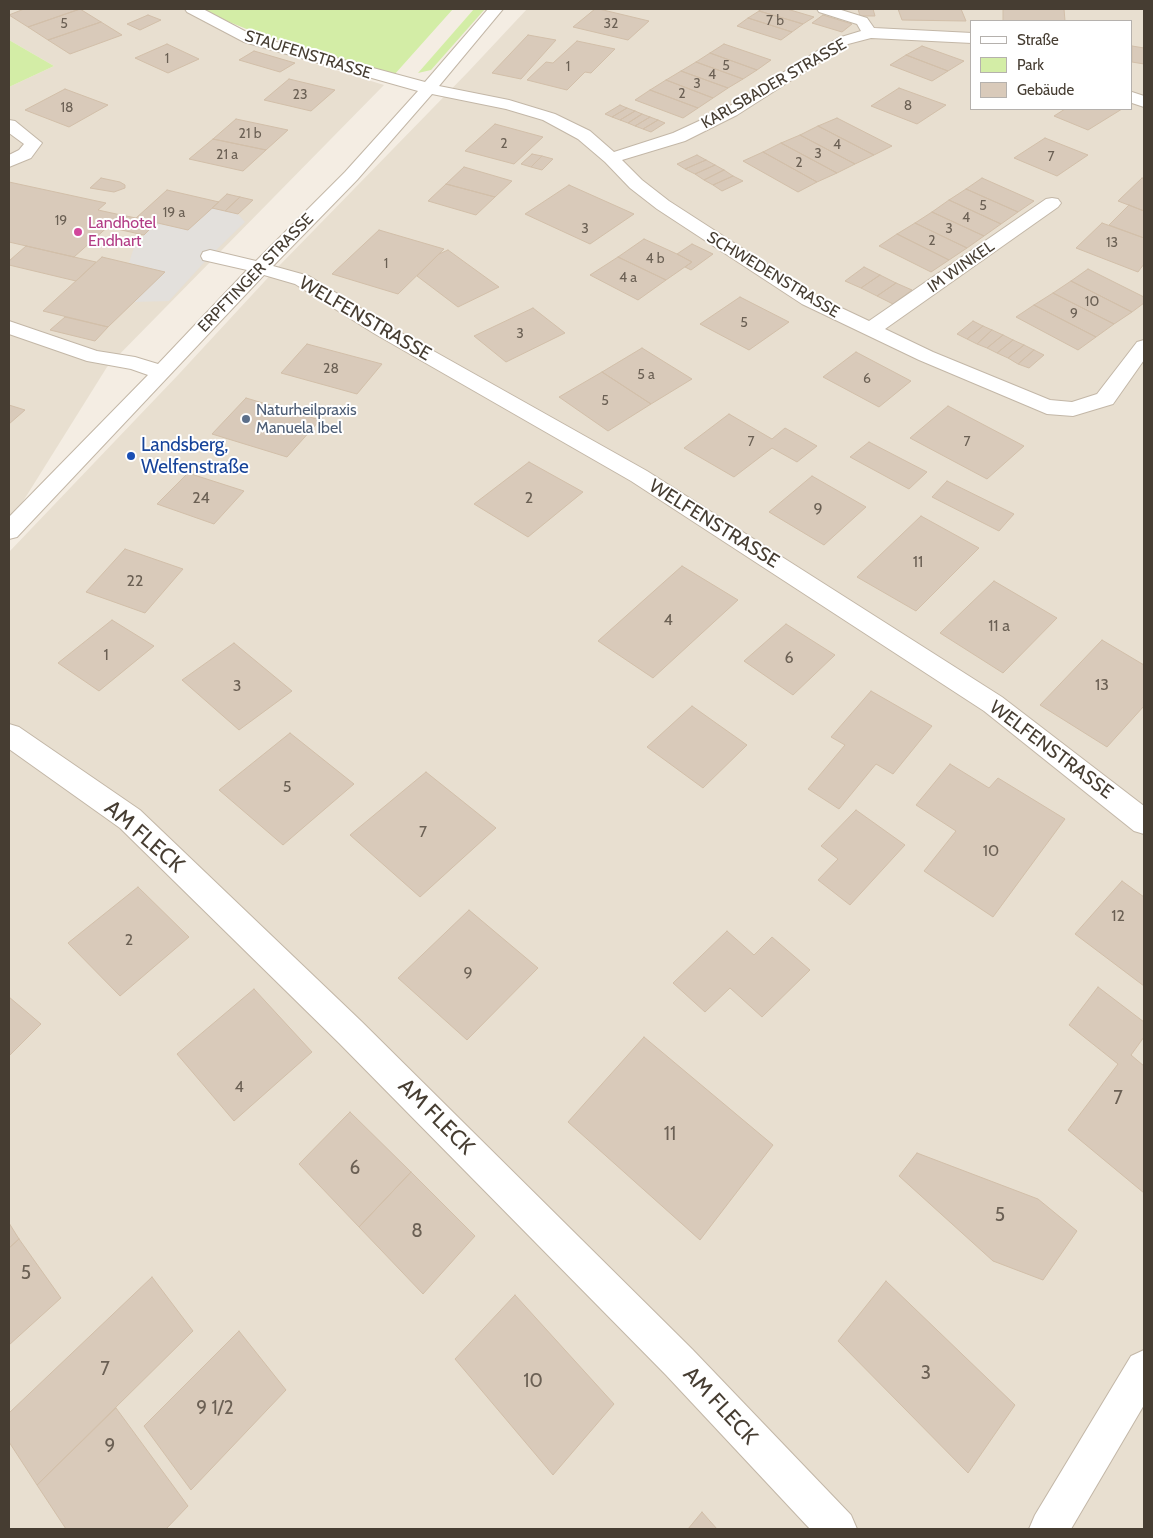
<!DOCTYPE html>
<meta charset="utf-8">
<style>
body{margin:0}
#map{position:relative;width:1153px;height:1538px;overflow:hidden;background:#f4ede3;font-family:Cabin,sans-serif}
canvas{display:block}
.frame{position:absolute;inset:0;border:10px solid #463d32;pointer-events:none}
.legend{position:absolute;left:970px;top:20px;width:162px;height:90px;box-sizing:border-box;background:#fff;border:1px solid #b5b1ad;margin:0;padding:6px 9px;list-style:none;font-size:15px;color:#463d32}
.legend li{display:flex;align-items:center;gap:10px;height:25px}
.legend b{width:25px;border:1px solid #b5b1ad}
</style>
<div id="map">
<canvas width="1153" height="1538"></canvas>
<div class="frame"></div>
<ul class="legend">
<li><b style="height:6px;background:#fff"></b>Straße</li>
<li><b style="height:14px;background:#d3eda6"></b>Park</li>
<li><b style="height:14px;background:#d9caba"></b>Gebäude</li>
</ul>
</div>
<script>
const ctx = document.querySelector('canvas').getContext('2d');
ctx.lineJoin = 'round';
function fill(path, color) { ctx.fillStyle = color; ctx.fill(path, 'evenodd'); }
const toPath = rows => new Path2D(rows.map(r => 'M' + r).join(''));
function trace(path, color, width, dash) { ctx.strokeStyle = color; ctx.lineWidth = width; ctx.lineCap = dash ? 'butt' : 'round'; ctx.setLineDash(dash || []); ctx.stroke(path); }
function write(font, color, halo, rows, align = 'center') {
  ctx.font = font + ' Cabin,sans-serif'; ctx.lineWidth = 4; ctx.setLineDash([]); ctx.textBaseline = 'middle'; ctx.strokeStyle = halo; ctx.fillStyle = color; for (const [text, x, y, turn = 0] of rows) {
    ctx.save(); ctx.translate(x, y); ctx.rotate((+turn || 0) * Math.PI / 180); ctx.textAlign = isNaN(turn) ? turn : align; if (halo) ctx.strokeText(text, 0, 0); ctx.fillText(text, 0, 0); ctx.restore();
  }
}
fill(toPath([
 [9,9,186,9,245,42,384,85,107,367,22,503,9,517,9,87,54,66,9,40],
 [527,9,1144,9,1144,1529,9,1529,9,552,178,375,276,269,469,71],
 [972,21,1132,21,1132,109,972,109]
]), '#e8dfd0');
fill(toPath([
 [197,9,453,9,394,75,259,34],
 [474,9,485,9,431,70,418,73],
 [9,40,54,66,9,87]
]), '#d3eda6');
fill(toPath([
 [212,208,238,214,245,222,210,256,169,301,134,302,164,272,129,263,135,244,156,223,188,230]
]), '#e3e0dc');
const building = toPath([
 [24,9,80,9,28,27,9,15,24,9],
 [80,9,101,22,48,40,28,27,80,9],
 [595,9,599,9,649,21,628,40,573,27,595,9],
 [762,9,787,9,814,17,803,24,759,11,762,9],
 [858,9,873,9,875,16,860,16,858,9],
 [898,9,961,9,966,21,902,20,898,9],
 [1003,9,1064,9,1065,21,1003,21,1003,9],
 [759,11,803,24,792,32,748,18,759,11],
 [148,15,161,20,140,30,127,24,148,15],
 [823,15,852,24,842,32,812,23,823,15],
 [748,18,792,32,781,40,737,26,748,18],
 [101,22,122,35,70,54,48,40,101,22],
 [528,35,556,40,521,79,492,73,528,35],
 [577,41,615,49,591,73,585,72,567,90,527,80,546,62,553,63,577,41],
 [167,44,199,59,168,73,135,58,167,44],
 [724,44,771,60,757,70,710,53,724,44],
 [922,46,964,61,948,71,906,55,922,46],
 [1132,46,1144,48,1144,64,1132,62,1132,46],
 [254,51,295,63,280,72,239,60,254,51],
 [710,53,757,70,743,79,696,62,710,53],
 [906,55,948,71,932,81,890,65,906,55],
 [696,62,743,79,728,88,681,71,696,62],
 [681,71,728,88,713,98,666,80,681,71],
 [289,79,335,90,311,111,264,100,289,79],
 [666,80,713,98,698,108,650,90,666,80],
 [899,88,946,105,917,124,871,106,899,88],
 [65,89,108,105,69,127,25,110,65,89],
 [650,90,698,108,683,118,635,100,650,90],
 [620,105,627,108,612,117,605,114,620,105],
 [627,108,635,111,620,120,612,117,627,108],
 [1065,109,1122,109,1088,130,1054,116,1065,109],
 [635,111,642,114,628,123,620,120,635,111],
 [642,114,650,117,635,126,628,123,642,114],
 [650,117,658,120,643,129,635,126,650,117],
 [837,118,892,146,874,155,818,126,837,118],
 [236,119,288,130,266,150,213,139,236,119],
 [658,120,665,123,651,132,643,129,658,120],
 [495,124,543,137,514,164,465,151,495,124],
 [818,126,874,155,855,164,800,135,818,126],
 [800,135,855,164,837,173,781,143,800,135],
 [1045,138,1088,155,1057,176,1014,158,1045,138],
 [213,139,266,150,243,171,189,159,213,139],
 [781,143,837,173,817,182,763,152,781,143],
 [763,152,817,182,798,192,743,161,763,152],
 [532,154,542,156,531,167,521,164,532,154],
 [697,155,706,160,685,169,677,164,697,155],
 [542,156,553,159,542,170,531,167,542,156],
 [706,160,715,165,695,174,685,169,706,160],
 [715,165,724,170,704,180,695,174,715,165],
 [464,167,512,181,495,197,446,184,464,167],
 [724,170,733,176,713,185,704,180,724,170],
 [733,176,743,181,722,191,713,185,733,176],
 [101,178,120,182,125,185,125,188,114,192,90,188,101,178],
 [982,178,1034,201,1018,212,966,189,982,178],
 [1142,178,1144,179,1144,211,1118,201,1142,178],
 [9,182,106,203,98,210,121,215,74,257,9,242,9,182],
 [446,184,495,197,476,215,428,201,446,184],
 [569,185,634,214,590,244,525,214,569,185],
 [966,189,1018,212,1001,224,949,200,966,189],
 [167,190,219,202,188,230,136,218,167,190],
 [227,194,240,197,225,211,212,208,227,194],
 [240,197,253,200,238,214,225,211,240,197],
 [949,200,1001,224,984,236,932,212,949,200],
 [1129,205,1144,211,1144,238,1109,225,1129,205],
 [932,212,984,236,967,248,915,223,932,212],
 [121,215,136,218,156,223,144,235,108,227,121,215],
 [915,223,967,248,949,260,897,234,915,223],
 [1102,223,1144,238,1144,264,1138,272,1076,248,1102,223],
 [379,230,444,249,398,294,332,274,379,230],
 [897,234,949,260,931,272,879,246,897,234],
 [644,239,677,254,692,262,666,280,618,257,644,239],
 [692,244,713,254,691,270,685,267,692,262,677,254,692,244],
 [26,246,74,257,96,262,76,281,9,265,9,261,26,246],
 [448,250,499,287,458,307,417,276,439,254,448,250],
 [102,257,165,272,108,327,43,311,102,257],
 [618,257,666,280,638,300,590,275,618,257],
 [864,267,880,275,861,288,845,281,864,267],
 [1088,269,1144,297,1144,303,1132,312,1071,281,1088,269],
 [880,275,896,283,877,296,861,288,880,275],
 [1071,281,1132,312,1114,324,1053,293,1071,281],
 [896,283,912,290,893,304,877,296,896,283],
 [1053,293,1114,324,1096,337,1034,305,1053,293],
 [740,297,789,322,749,350,700,324,740,297],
 [1034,305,1096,337,1078,350,1016,317,1034,305],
 [533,308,565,333,506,362,474,336,533,308],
 [65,317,108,327,95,341,50,330,65,317],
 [973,321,983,326,967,339,957,334,973,321],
 [983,326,992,330,977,344,967,339,983,326],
 [992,330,1003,335,987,348,977,344,992,330],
 [1003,335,1013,340,997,353,987,348,1003,335],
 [1013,340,1024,345,1008,358,997,353,1013,340],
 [307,344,382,364,357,394,281,373,307,344],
 [1024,345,1034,350,1018,364,1008,358,1024,345],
 [642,348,692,379,651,404,602,372,642,348],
 [1034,350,1044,355,1029,368,1018,364,1034,350],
 [856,352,911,381,879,407,823,377,856,352],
 [602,372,651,404,608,431,559,397,602,372],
 [246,398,320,420,287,457,212,434,246,398],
 [9,405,25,410,9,424,9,405],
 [948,406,1024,446,987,479,910,438,948,406],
 [729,414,772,439,785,428,817,446,797,462,772,448,734,477,684,448,729,414],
 [869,442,927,472,909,489,850,457,869,442],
 [529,462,583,492,528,537,474,504,529,462],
 [188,473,244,491,214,524,157,504,188,473],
 [812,476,866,507,824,545,769,512,812,476],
 [947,481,1014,514,999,531,932,497,947,481],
 [921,516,979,548,916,611,857,577,921,516],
 [125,549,183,569,145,613,86,592,125,549],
 [682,566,738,600,653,678,598,641,682,566],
 [994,581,1057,618,1003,673,940,633,994,581],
 [112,620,154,646,99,691,58,663,112,620],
 [786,624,835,655,793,695,744,661,786,624],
 [1102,640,1144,665,1144,706,1107,747,1040,705,1102,640],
 [234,643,292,691,239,730,182,680,234,643],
 [871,691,932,726,893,774,876,764,839,809,808,789,845,745,831,737,871,691],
 [692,706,747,745,703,788,647,747,692,706],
 [290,733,354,784,283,845,219,790,290,733],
 [950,764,989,788,998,778,1065,819,993,917,924,871,956,831,916,805,950,764],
 [426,772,496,828,420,897,350,835,426,772],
 [856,810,905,845,850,905,818,880,838,859,821,846,856,810],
 [1122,881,1144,897,1144,986,1075,934,1122,881],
 [138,887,189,937,120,996,68,943,138,887],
 [469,910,538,968,467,1040,398,978,469,910],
 [727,931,754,955,772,937,810,970,762,1017,730,988,705,1012,673,983,727,931],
 [1098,987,1144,1022,1144,1037,1131,1055,1144,1066,1144,1193,1068,1130,1118,1064,1069,1025,1098,987],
 [254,989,312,1052,234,1121,177,1054,254,989],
 [9,997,41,1024,9,1056,9,997],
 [644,1037,773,1145,700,1240,568,1122,644,1037],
 [350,1112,411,1172,359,1227,299,1164,350,1112],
 [917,1153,1038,1199,1077,1231,1043,1280,993,1261,899,1176,917,1153],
 [411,1172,475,1236,423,1294,359,1227,411,1172],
 [9,1223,19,1239,9,1248,9,1223],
 [19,1239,61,1298,9,1345,9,1248,19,1239],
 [152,1277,193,1331,37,1485,9,1442,9,1413,152,1277],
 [886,1281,1015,1405,968,1473,838,1341,886,1281],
 [515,1295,614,1404,553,1475,455,1359,515,1295],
 [239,1331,286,1390,191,1490,144,1426,239,1331],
 [116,1408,188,1506,166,1529,66,1529,37,1485,116,1408],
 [702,1512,717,1529,688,1529,702,1512]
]);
fill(building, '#d9caba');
trace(building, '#d2bfa9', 1);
const minor = toPath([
 [185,9,203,9,254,36,425,82,488,9,503,9,439,86,509,100,555,114,590,131,614,152,673,133,725,109,838,38,861,31,857,24,819,12,817,9,838,9,867,18,874,28,972,33,972,43,871,38,848,44,737,115,685,141,622,160,642,180,669,201,816,296,869,321,1046,199,1052,198,1058,199,1061,203,1058,207,885,329,933,352,1050,400,1072,402,1097,394,1137,342,1144,340,1144,360,1113,404,1073,416,1047,414,919,360,802,304,657,209,630,188,605,162,578,139,543,120,506,109,432,94,357,180,273,266,309,276,389,326,647,471,1002,697,1144,806,1144,834,1134,831,984,711,631,481,375,334,295,284,264,275,17,537,9,539,9,517,148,375,131,369,87,361,9,334,9,321,97,351,135,357,158,364,247,270,203,260,201,256,203,252,210,250,256,261,345,172,418,91,244,42,187,12,185,9],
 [1132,92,1144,96,1144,107,1132,103,1132,92],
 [9,120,15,121,42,143,31,158,9,167,9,155,19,150,24,144,9,133,9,120],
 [9,724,19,727,140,810,361,1021,692,1349,851,1515,857,1529,810,1529,666,1375,339,1043,120,828,9,749,9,724],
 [1144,1350,1144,1405,1071,1529,1029,1529,1035,1515,1131,1356,1144,1350]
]);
trace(minor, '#c3b7a7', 2);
fill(minor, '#fff');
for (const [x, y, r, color] of [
 [78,232,5,"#d1479c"],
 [246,419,5,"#5c6f8a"],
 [131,456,5,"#1a4fb4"]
]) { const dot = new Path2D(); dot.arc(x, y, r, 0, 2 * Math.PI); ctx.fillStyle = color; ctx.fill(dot); trace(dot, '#fff', 2); }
write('14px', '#6b6054', null, [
 ["7 b",775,21],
 ["5",64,24],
 ["32",611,24],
 ["1",167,59],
 ["5",726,66],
 ["1",568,67],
 ["4",712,75],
 ["3",697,84],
 ["2",682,94],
 ["23",300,95],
 ["8",908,106],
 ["18",67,108],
 ["21 b",250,134],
 ["2",504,144],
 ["4",837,145],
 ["3",818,154],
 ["21 a",227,155],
 ["7",1051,157],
 ["2",799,163],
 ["5",983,206],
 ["19 a",174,213],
 ["4",966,218],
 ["19",61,221],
 ["3",585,229],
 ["3",949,229],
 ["2",932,241],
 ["13",1112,243],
 ["4 b",655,259],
 ["1",386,264],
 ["4 a",628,278],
 ["10",1092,302],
 ["9",1074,314],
 ["5",744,323],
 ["3",520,334],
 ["28",331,369],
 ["5 a",646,375],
 ["6",867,379],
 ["5",605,401],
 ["7",751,442],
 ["7",967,442]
]);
write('16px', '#463d32', '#fff', [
 ["STAUFENSTRASSE",308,55,17],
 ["KARLSBADER STRASSE",774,84,-30],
 ["IM WINKEL",961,267,-35],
 ["ERPFTINGER STRASSE",256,273,-46],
 ["SCHWEDENSTRASSE",773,275,31]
]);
write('16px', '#b23c85', '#fff', [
 ["Landhotel",88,223],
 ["Endhart",88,241]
], 'left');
write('16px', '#4e5e75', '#fff', [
 ["Naturheilpraxis",256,410],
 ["Manuela Ibel",256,428]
], 'left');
write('16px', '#6b6054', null, [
 ["24",201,498],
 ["2",529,498],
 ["9",818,509],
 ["11",918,562],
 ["22",135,581],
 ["4",668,620],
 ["11 a",999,626],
 ["1",106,655],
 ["6",789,658],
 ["13",1102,685],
 ["3",237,686],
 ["5",287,787],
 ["7",423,832],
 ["10",991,851],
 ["12",1118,916],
 ["2",129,940],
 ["9",468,973],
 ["4",239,1087]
]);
write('19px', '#463d32', '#fff', [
 ["WELFENSTRASSE",365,319,30],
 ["WELFENSTRASSE",714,524,32],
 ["WELFENSTRASSE",1051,750,37]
]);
write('19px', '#164399', '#fff', [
 ["Landsberg,",141,445],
 ["Welfenstraße",141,467]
], 'left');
write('19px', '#6b6054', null, [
 ["7",1118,1098],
 ["11",670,1134],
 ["6",355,1168],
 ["5",1000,1215],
 ["8",417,1231],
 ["5",26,1273],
 ["7",105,1369],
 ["3",926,1373],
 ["10",533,1381],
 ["9 1/2",215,1408],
 ["9",110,1446]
]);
write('22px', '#463d32', '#fff', [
 ["AM FLECK",144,837,41],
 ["AM FLECK",436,1117,45],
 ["AM FLECK",720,1406,47]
]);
</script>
